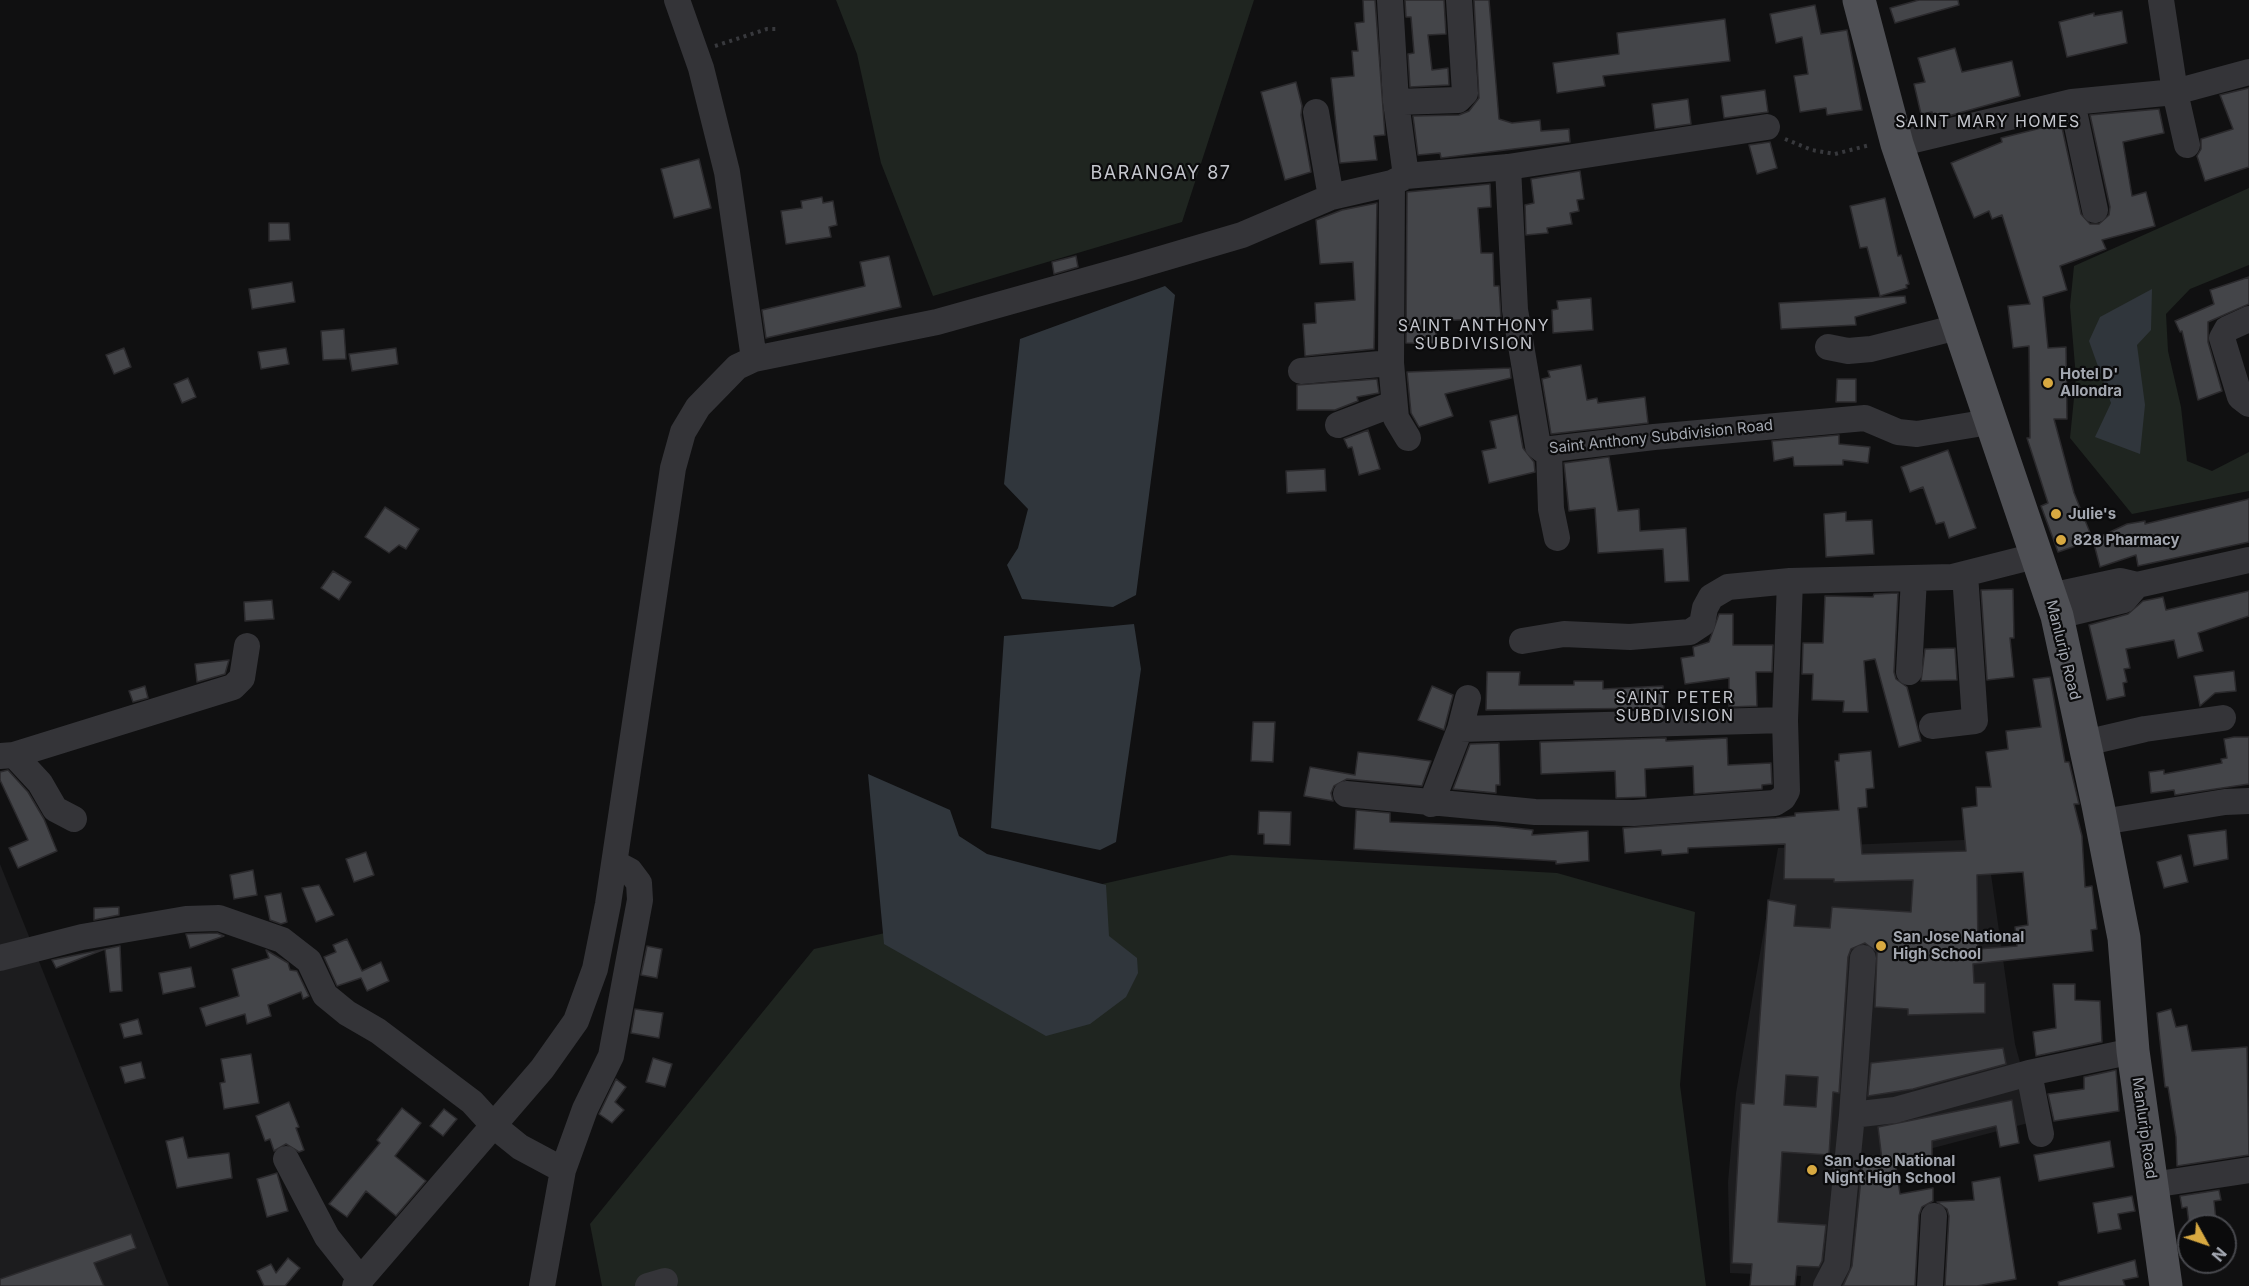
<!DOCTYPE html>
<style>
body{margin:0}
#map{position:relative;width:2249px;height:1286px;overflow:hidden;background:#101011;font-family:Inter,sans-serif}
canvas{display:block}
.north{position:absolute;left:2177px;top:1214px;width:60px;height:60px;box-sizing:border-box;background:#0b0b0c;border:2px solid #48494e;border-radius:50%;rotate:130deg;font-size:16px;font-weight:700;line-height:24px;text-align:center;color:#a3a7b0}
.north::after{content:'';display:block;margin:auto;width:21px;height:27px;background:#d8a941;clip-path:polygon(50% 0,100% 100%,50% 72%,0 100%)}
</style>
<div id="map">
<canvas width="2249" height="1286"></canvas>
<div class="north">N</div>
</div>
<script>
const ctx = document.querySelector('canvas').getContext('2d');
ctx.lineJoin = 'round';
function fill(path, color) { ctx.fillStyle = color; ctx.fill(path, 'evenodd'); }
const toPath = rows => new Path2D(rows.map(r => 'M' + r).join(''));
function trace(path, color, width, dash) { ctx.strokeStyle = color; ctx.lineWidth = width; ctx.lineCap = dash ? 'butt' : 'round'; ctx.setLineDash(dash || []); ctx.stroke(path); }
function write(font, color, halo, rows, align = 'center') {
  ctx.font = font + ' Inter,sans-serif'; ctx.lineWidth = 4.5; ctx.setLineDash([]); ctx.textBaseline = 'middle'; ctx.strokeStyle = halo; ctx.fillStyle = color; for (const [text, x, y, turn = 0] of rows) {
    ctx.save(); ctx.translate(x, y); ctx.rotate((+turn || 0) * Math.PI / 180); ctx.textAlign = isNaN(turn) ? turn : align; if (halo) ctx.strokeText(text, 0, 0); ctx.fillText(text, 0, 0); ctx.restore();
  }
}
fill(toPath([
 [1986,839,2015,1044,2036,1121,1895,1158,1885,1286,1800,1286,1801,1276,1730,1273,1728,1182,1736,1093,1778,848],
 [0,864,169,1286,0,1286]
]), '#1c1c1e');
fill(toPath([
 [836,0,1254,0,1182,222,933,296,881,163,857,54],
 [2249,188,2249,265,2190,289,2166,314,2168,351,2181,407,2187,461,2212,471,2249,452,2249,491,2132,514,2070,438,2076,378,2070,306,2074,266],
 [1231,855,1557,873,1695,912,1680,1085,1706,1286,602,1286,590,1224,814,949]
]), '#1f2520');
fill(toPath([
 [1165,286,1175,295,1136,595,1113,607,1022,599,1007,565,1018,548,1028,509,1004,484,1020,339],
 [2152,289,2151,330,2137,345,2145,405,2140,454,2095,437,2111,403,2089,341,2100,317],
 [1134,624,1141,669,1116,842,1100,850,991,828,1004,636],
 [868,774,950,810,959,836,987,854,1106,885,1109,936,1137,958,1138,973,1126,997,1090,1024,1046,1036,884,944]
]), '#30363c');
const building = toPath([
 [1363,0,1375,0,1385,135,1374,136,1377,160,1340,163,1331,78,1354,76,1352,51,1358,51,1355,23,1364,22,1363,0],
 [1405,0,1444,0,1446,34,1428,35,1432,70,1448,68,1449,85,1410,87,1408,54,1414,53,1411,17,1406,17,1405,0],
 [1474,0,1489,0,1499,119,1512,123,1540,120,1541,131,1569,129,1570,142,1441,158,1440,153,1418,155,1413,116,1459,115,1469,111,1479,98,1474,0],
 [1919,0,1958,0,1959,5,1895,23,1890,8,1919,0],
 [1815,5,1821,34,1847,30,1862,110,1827,115,1826,108,1800,112,1794,76,1808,74,1802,37,1776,43,1770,14,1815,5],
 [2122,11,2127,43,2067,57,2059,22,2094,13,2094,16,2122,11],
 [1725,19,1730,61,1603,76,1605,86,1557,93,1553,63,1619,54,1617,33,1725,19],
 [1955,48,1962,72,2012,61,2020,96,1934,120,1932,112,1921,114,1914,84,1925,82,1918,58,1955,48],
 [1296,82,1302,106,1301,115,1311,172,1285,180,1261,92,1296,82],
 [2249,88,2249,167,2205,181,2197,156,2201,149,2201,139,2233,129,2220,95,2249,88],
 [1765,90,1768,112,1724,118,1721,96,1765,90],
 [1688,99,1691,124,1655,129,1652,104,1688,99],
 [2159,109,2164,133,2123,142,2132,196,2146,192,2155,226,2102,240,2106,249,2060,266,2067,290,2043,297,2048,348,2066,347,2067,419,2054,419,2074,493,2093,540,2058,552,2041,506,2048,503,2027,438,2030,438,2029,346,2013,348,2008,306,2030,304,2002,215,1992,219,1989,211,1974,218,1951,163,2002,142,2001,138,2061,123,2081,214,2090,224,2099,224,2109,215,2110,207,2090,115,2159,109],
 [1770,142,1777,168,1757,174,1749,145,1770,142],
 [699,159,711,208,674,218,661,169,699,159],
 [1580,171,1584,199,1577,200,1579,211,1570,213,1572,224,1547,228,1548,233,1526,235,1525,205,1534,203,1531,179,1580,171],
 [1490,184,1491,207,1478,208,1481,253,1493,253,1494,286,1499,286,1501,318,1436,321,1436,344,1406,343,1407,192,1490,184],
 [822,197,823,203,833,201,837,225,829,227,831,237,786,244,781,211,802,208,801,201,822,197],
 [1885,198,1898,256,1901,255,1909,284,1906,285,1907,288,1880,296,1867,247,1860,248,1850,206,1885,198],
 [1377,203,1374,349,1305,356,1303,324,1316,323,1315,303,1355,300,1353,262,1320,264,1316,220,1342,210,1377,203],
 [269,223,289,223,290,240,269,241,269,223],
 [889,256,901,307,766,338,762,310,865,286,860,262,889,256],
 [1076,256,1078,267,1054,274,1052,262,1076,256],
 [2249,277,2249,304,2208,322,2208,342,2222,391,2198,400,2182,331,2180,332,2175,321,2214,304,2210,290,2249,277],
 [292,282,295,302,252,309,249,289,292,282],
 [1905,296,1906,303,1855,317,1856,325,1781,329,1779,303,1905,296],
 [1591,298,1593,330,1553,333,1552,310,1558,309,1557,301,1591,298],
 [344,329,346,359,323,360,321,331,344,329],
 [124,348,131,367,114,374,106,355,124,348],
 [286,348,289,364,261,369,258,352,286,348],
 [396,348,398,364,352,371,349,354,396,348],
 [1581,365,1587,400,1597,398,1598,403,1645,397,1648,423,1551,434,1542,379,1550,377,1548,371,1581,365],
 [1510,368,1511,378,1445,394,1453,416,1419,427,1411,413,1407,372,1510,368],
 [188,378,196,397,182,403,174,384,188,378],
 [1377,379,1379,393,1357,397,1358,401,1335,410,1297,410,1297,385,1377,379],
 [1837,379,1856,379,1856,402,1836,402,1837,379],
 [1517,415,1523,448,1534,462,1535,472,1489,483,1482,451,1496,448,1490,421,1517,415],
 [1368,430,1380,469,1359,475,1352,447,1348,448,1344,439,1368,430],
 [1839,435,1839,444,1870,447,1868,463,1843,460,1843,465,1794,466,1793,457,1774,461,1772,441,1839,435],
 [1948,450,1976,528,1949,538,1944,522,1936,524,1923,487,1910,492,1901,467,1948,450],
 [1609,457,1618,511,1639,509,1640,531,1686,528,1689,581,1665,582,1663,549,1598,553,1595,508,1569,511,1564,463,1609,457],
 [1325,469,1326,491,1287,493,1286,471,1325,469],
 [2249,499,2249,542,2138,566,2136,555,2100,567,2093,540,2127,524,2145,521,2145,524,2249,499],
 [385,507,419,529,406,549,399,545,389,553,365,537,385,507],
 [1846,512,1846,521,1872,520,1874,554,1826,557,1824,514,1846,512],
 [333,571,351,582,339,600,321,588,333,571],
 [2013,589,2014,638,2010,638,2014,677,1987,680,1981,590,2013,589],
 [2249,591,2249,616,2198,633,2203,651,2178,658,2174,640,2126,649,2130,668,2124,669,2127,682,2123,683,2125,696,2107,700,2089,625,2128,614,2143,601,2163,597,2166,610,2249,591],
 [1898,593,1894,672,1896,679,1907,687,1921,741,1899,747,1875,659,1864,661,1868,712,1843,712,1844,701,1812,700,1813,674,1802,674,1803,643,1823,643,1825,596,1873,597,1874,594,1898,593],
 [272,600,274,619,245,621,244,602,272,600],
 [1719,614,1733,614,1733,645,1773,645,1772,672,1756,672,1757,706,1729,707,1729,678,1685,684,1681,658,1694,656,1693,647,1709,642,1719,614],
 [1955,648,1957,680,1921,681,1925,649,1955,648],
 [229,660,225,674,197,682,195,664,229,660],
 [2234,671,2236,691,2215,693,2200,706,2194,676,2234,671],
 [1487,672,1520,672,1519,685,1574,685,1574,681,1603,681,1603,689,1663,686,1664,708,1486,710,1487,672],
 [2050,677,2065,762,2069,762,2079,804,2074,804,2082,836,2085,887,2092,886,2097,929,2091,930,2093,951,1973,964,1974,983,1985,983,1985,1013,1908,1015,1908,1009,1875,1007,1877,952,1865,943,1851,949,1848,957,1839,1093,1833,1092,1829,1155,1782,1152,1778,1222,1826,1225,1822,1261,1819,1267,1797,1266,1795,1286,1750,1286,1752,1264,1732,1263,1741,1103,1754,1104,1768,900,1796,905,1794,926,1830,928,1832,907,1911,912,1913,880,1834,882,1834,879,1784,879,1785,844,1688,848,1688,853,1662,855,1661,850,1625,853,1623,828,1776,818,1795,816,1795,813,1839,810,1835,761,1839,761,1839,754,1871,751,1874,788,1866,789,1867,807,1858,808,1862,854,1966,851,1962,808,1977,806,1976,787,1991,787,1986,752,2008,749,2006,731,2041,727,2033,679,2050,677],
 [2023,872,2028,925,2015,927,2017,946,1978,949,1977,875,2023,872],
 [1786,1075,1818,1077,1816,1107,1784,1105,1786,1075],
 [145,686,148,698,133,702,129,691,145,686],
 [1432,686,1453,695,1444,730,1418,720,1432,686],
 [1253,722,1275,722,1273,762,1251,761,1253,722],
 [2234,737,2249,737,2249,784,2175,795,2174,790,2151,793,2149,772,2164,770,2164,774,2222,763,2221,759,2227,758,2224,739,2234,737],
 [1666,738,1666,741,1727,738,1728,765,1771,763,1772,784,1762,785,1762,789,1694,794,1693,766,1645,769,1646,797,1616,798,1615,771,1541,774,1540,742,1666,738],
 [1499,743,1500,785,1496,785,1496,793,1453,789,1470,744,1499,743],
 [1358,752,1395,756,1431,761,1422,786,1347,779,1334,786,1331,793,1333,801,1304,796,1310,767,1355,775,1358,752],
 [8,770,28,792,44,819,57,851,18,868,9,848,28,840,0,780,0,772,8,770],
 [1356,810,1390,813,1390,822,1496,826,1533,830,1532,835,1588,831,1589,861,1556,864,1556,861,1354,849,1356,810],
 [1259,811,1291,812,1290,845,1264,844,1264,834,1258,834,1259,811],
 [2226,830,2228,859,2194,866,2188,835,2226,830],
 [366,852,374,875,354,882,346,859,366,852],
 [2181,855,2188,882,2164,888,2157,862,2181,855],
 [253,870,257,895,234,899,230,875,253,870],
 [319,885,334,915,316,922,302,888,319,885],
 [281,893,287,922,281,924,270,920,265,896,281,893],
 [119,907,119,915,94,920,94,908,119,907],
 [217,933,224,936,190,948,186,934,217,933],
 [347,939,362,971,381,962,389,981,367,991,361,978,337,986,324,957,336,952,333,945,347,939],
 [120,946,122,991,110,992,105,949,56,968,52,960,120,946],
 [647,946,662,949,657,978,641,975,647,946],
 [266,950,288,963,290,970,297,971,309,996,303,999,301,992,268,1005,271,1016,247,1024,245,1014,206,1026,200,1008,239,996,232,969,269,958,266,950],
 [191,967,195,987,163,994,159,973,191,967],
 [2053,984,2075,984,2075,1000,2100,1001,2102,1042,2036,1056,2033,1032,2056,1028,2053,984],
 [635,1009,663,1013,659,1038,631,1033,635,1009],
 [2171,1009,2176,1027,2187,1025,2192,1051,2247,1047,2249,1155,2177,1166,2176,1137,2168,1087,2165,1087,2157,1013,2171,1009],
 [138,1019,142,1034,124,1038,120,1024,138,1019],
 [2003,1048,2006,1064,1913,1089,1868,1096,1871,1063,2003,1048],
 [251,1054,259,1103,224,1109,220,1083,225,1082,221,1059,251,1054],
 [653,1058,672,1064,665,1087,646,1082,653,1058],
 [141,1062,145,1078,125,1083,120,1067,141,1062],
 [2116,1070,2119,1111,2054,1121,2048,1094,2084,1089,2084,1077,2116,1070],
 [616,1079,626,1087,615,1102,624,1110,612,1123,599,1114,616,1079],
 [2012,1100,2019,1143,2000,1147,1996,1126,1932,1141,1932,1160,1896,1167,1900,1194,1933,1188,1933,1201,1922,1207,1919,1215,1915,1286,1843,1286,1852,1266,1863,1159,1882,1160,1878,1127,2012,1100],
 [289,1102,299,1127,296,1128,304,1150,299,1152,286,1144,274,1151,270,1139,265,1141,256,1116,289,1102],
 [402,1108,421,1123,395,1156,426,1181,396,1216,366,1191,347,1217,329,1204,380,1143,377,1140,402,1108],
 [444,1109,457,1119,443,1136,430,1126,444,1109],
 [183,1137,188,1158,229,1153,232,1178,177,1188,166,1141,183,1137],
 [2110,1141,2114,1167,2039,1181,2034,1155,2110,1141],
 [277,1173,288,1211,267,1217,257,1179,277,1173],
 [2000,1177,2016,1279,1977,1286,1945,1286,1949,1216,1947,1209,1937,1202,1974,1200,1972,1182,2000,1177],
 [2219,1190,2221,1200,2214,1201,2216,1220,2189,1224,2187,1207,2182,1208,2180,1196,2219,1190],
 [2132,1196,2135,1211,2118,1214,2121,1229,2098,1233,2093,1203,2132,1196],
 [131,1234,136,1248,94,1263,104,1286,0,1286,0,1279,131,1234],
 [288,1258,300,1268,285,1286,264,1286,257,1271,271,1264,276,1273,288,1258],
 [2135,1260,2138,1277,2123,1280,2125,1286,2059,1286,2058,1282,2135,1260]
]);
fill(building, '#444549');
trace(building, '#2b2a2d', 1.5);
trace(toPath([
 [715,46,767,29,778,29],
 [1785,139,1812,150,1835,154,1870,145]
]), '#38393d', 4, [3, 4.5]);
trace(toPath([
 [677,0,701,68,727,172,754,359],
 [1390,0,1396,102,1406,176],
 [2161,0,2175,92,2187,145],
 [1396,102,1458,100,1465,93,1459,0],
 [2072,102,2095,210],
 [1316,112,1331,197],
 [1897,144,2072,102,2175,92,2249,72],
 [1508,167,1515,310,1538,446,1543,450,1654,437,1865,418,1898,432,1917,434,1989,422],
 [2249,319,2227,329,2222,338,2240,397,2249,404],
 [1828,347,1848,351,1871,349,1958,327],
 [1391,363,1396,418,1408,438],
 [1301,371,1391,363,1392,183],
 [1338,425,1393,404],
 [1549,451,1551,509,1557,538],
 [2050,596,2120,581,2137,585,2249,560],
 [2057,616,2124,600,2137,585],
 [1522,641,1564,634,1630,637,1690,632,1702,624,1705,608,1711,597,1728,587,1790,581,1952,577,2035,556],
 [1909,672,1914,578],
 [1932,726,1975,721,1965,574],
 [1460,729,1468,698],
 [2085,743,2145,729,2223,718],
 [14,755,40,783,55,809,74,819],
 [0,756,14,755,233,687,242,678,247,646],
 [1346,794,1535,812,1634,813,1775,803,1783,798,1787,791,1785,720,1790,581],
 [1431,804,1460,729,1785,720],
 [2102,822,2225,802,2249,801],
 [0,958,82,937,186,919,219,918,282,940,309,961,325,995,347,1013,378,1031,472,1102,494,1126,520,1147,563,1170],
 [2029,1073,2041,1134],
 [1852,1115,1863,958],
 [286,1159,327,1237,361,1280],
 [2152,1185,2249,1170],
 [355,1286,542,1069,576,1021,595,969,608,904,673,468,683,432,698,407,737,367,754,359,937,322,1130,268,1242,235,1331,197,1392,183,1406,176,1508,167,1767,127],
 [542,1286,563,1170,585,1109,611,1056,640,900,639,883,630,871,615,863],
 [648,1286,665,1281],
 [1826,1286,1837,1265,1852,1115,1895,1110,2029,1073,2133,1051],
 [1930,1286,1934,1216]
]), '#343438', 26);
trace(toPath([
 [1859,0,1897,144,2057,616,2098,805,2124,938,2133,1051,2166,1286]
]), '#4e4f54', 33);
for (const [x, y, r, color] of [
 [2048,383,6,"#d8a941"],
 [2056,514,6,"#d8a941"],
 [2061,540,6,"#d8a941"],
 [1881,946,6,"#d8a941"],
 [1812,1170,6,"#d8a941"]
]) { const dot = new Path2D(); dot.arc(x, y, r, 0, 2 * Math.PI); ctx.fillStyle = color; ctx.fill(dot); trace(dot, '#0b0b0c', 2); }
write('bold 15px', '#a3a7b0', '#0b0b0c', [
 ["Hotel D'",2060,374],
 ["Allondra",2060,391],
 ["Julie's",2068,514],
 ["828 Pharmacy",2073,540],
 ["San Jose National",1893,937],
 ["High School",1893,954],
 ["San Jose National",1824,1161],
 ["Night High School",1824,1178]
], 'left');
write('15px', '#a3a7b0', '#0b0b0c', [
 ["Saint Anthony Subdivision Road",1661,437,-6],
 ["Manlurip Road",2063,650,76],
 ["Manlurip Road",2144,1128,82]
]);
ctx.letterSpacing = '1.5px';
write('16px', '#c4c6cd', '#0b0b0c', [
 ["SAINT MARY HOMES",1988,122],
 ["SAINT ANTHONY",1474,326],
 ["SUBDIVISION",1474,344],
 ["SAINT PETER",1675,698],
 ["SUBDIVISION",1675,716]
]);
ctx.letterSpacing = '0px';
ctx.letterSpacing = '1.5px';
write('18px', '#c4c6cd', '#0b0b0c', [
 ["BARANGAY 87",1161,174]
]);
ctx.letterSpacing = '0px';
</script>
